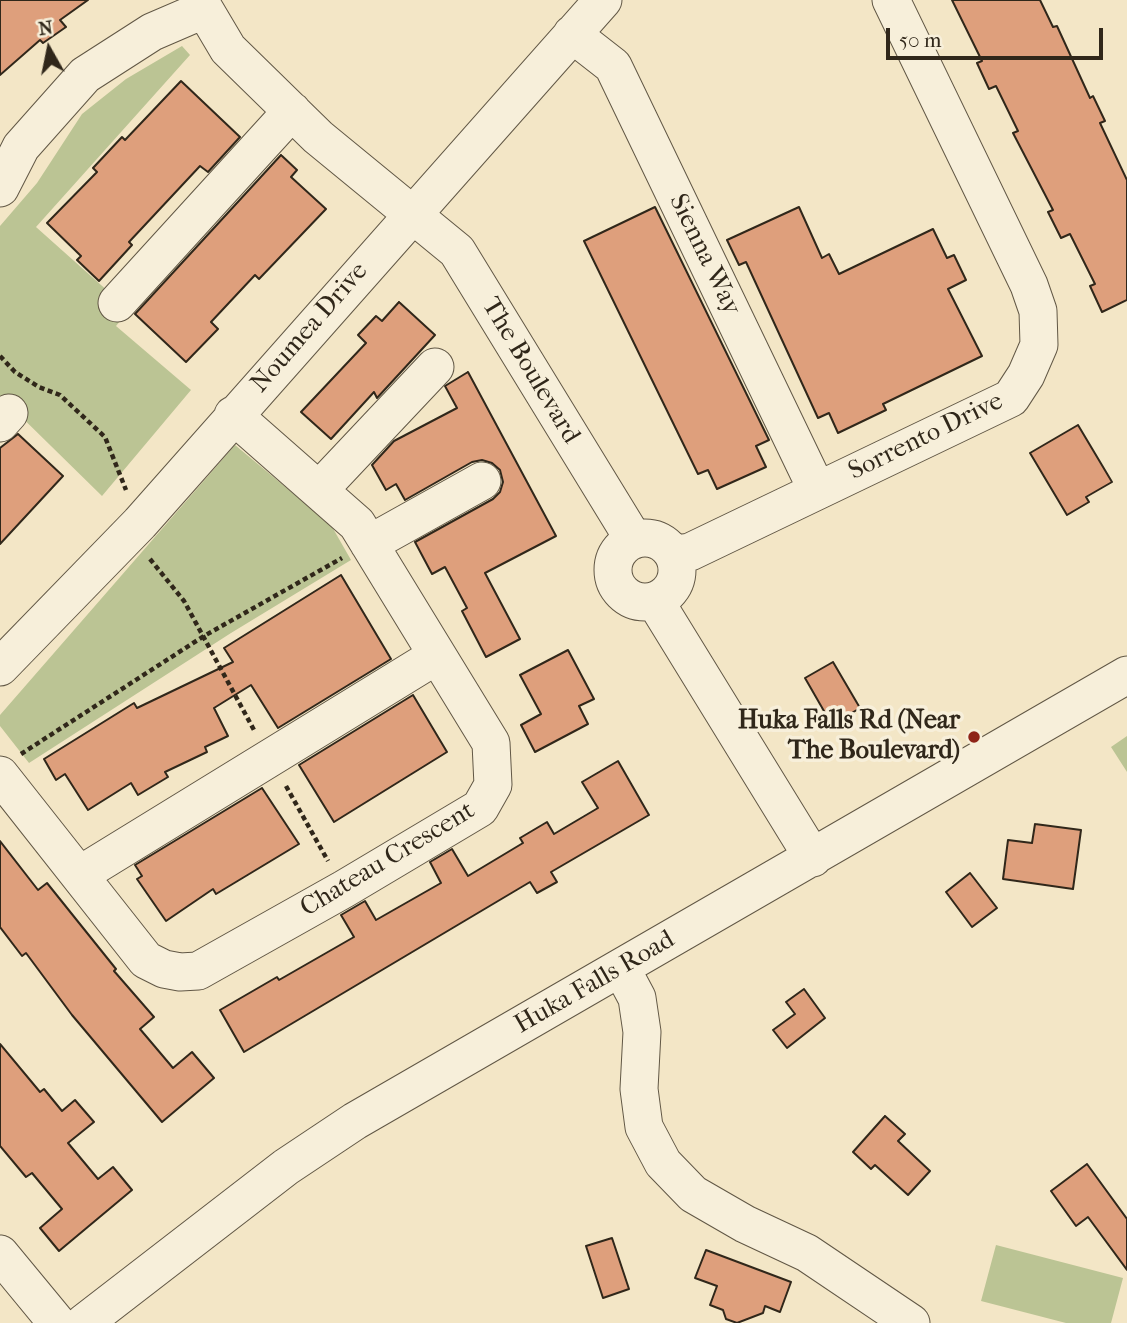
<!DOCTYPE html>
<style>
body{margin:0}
#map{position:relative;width:1127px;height:1323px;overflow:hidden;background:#f3e6c6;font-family:"IM FELL French Canon",serif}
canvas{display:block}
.north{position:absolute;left:14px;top:14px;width:70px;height:70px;-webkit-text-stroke:5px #f7efda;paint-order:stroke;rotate:351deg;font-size:19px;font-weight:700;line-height:28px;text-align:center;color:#30271a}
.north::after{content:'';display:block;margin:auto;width:24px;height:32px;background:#30271a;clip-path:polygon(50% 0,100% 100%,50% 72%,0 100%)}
.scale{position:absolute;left:886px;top:28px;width:217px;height:32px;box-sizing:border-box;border:4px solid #30271a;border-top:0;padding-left:9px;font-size:21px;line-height:24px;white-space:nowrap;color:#30271a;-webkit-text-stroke:5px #f7efda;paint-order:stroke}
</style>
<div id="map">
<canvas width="1127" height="1323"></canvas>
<div class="north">N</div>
<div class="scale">50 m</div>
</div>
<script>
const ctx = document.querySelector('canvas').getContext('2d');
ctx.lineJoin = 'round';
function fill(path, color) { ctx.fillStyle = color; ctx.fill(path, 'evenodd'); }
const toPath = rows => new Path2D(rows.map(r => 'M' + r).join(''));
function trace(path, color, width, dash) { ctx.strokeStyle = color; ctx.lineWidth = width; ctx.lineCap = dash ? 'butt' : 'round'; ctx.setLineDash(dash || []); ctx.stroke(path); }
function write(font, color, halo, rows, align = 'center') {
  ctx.font = font + ' "IM FELL French Canon",serif'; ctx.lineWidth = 7; ctx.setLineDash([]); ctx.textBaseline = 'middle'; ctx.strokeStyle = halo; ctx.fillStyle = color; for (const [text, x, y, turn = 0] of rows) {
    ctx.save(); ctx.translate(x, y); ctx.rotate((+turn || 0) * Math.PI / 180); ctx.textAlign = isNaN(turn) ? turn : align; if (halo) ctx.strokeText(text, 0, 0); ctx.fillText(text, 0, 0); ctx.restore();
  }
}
fill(toPath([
 [182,46,190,55,36,227,129,310,116,326,191,390,102,496,0,396,0,226,37,183,82,114,126,79],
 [235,445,331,525,351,560,231,633,29,763,0,726,0,715],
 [1127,736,1127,772,1111,747],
 [996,1245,1123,1278,1111,1323,1066,1323,981,1301]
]), '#bbc494');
const building = toPath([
 [0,0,88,0,60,20,66,27,43,43,40,40,0,75,0,0],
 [952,0,1040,0,1053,27,1057,26,1090,98,1093,96,1105,121,1100,123,1127,180,1127,300,1102,312,1090,286,1095,284,1070,234,1061,238,1048,212,1053,210,1013,133,1018,131,996,86,989,89,977,63,982,61,952,0],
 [181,81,240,137,208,172,200,166,129,242,132,245,99,281,77,260,81,256,47,223,97,172,93,168,122,137,125,140,181,81],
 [281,155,297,170,291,177,326,209,259,279,255,275,211,322,218,329,186,362,135,314,281,155],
 [655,207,769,440,756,446,766,467,717,489,708,470,698,474,584,241,655,207],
 [799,207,822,258,829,254,839,274,933,229,947,258,954,255,966,280,948,289,982,356,883,404,886,410,838,433,829,413,818,418,746,262,739,265,727,240,799,207],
 [399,302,435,335,377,398,374,392,331,439,301,412,366,343,358,335,376,316,382,321,399,302],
 [468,372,556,536,485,573,520,639,486,657,462,611,467,608,445,567,432,574,415,542,493,499,500,492,503,482,500,470,492,463,482,460,472,462,405,500,396,484,386,490,372,465,394,441,457,408,445,386,468,372],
 [1078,425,1112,482,1086,497,1089,502,1067,515,1030,453,1078,425],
 [18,434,63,476,0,544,0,448,18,434],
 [341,575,391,659,278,728,251,685,214,708,228,736,205,747,207,752,165,772,168,777,138,795,131,783,88,810,65,774,56,780,44,759,134,703,137,708,233,662,224,648,341,575],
 [568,650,594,699,579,706,588,724,535,752,521,725,541,714,520,675,568,650],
 [833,662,860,708,832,725,805,678,833,662],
 [413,695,447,752,334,822,299,765,413,695],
 [618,761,649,815,551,872,557,882,537,893,530,882,244,1052,220,1010,277,977,279,980,354,937,341,915,365,901,376,920,441,883,430,862,452,849,468,876,523,843,520,838,547,822,554,834,598,808,582,782,618,761],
 [262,788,299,844,216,894,213,889,166,921,137,879,142,876,135,865,262,788],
 [1035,824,1081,830,1073,889,1003,879,1008,840,1032,843,1035,824],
 [0,841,38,890,47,883,116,969,114,971,154,1017,140,1029,173,1068,192,1052,214,1078,162,1122,72,1015,26,953,22,956,0,927,0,841],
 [970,873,997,908,972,927,946,892,970,873],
 [804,989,825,1018,787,1048,773,1030,795,1014,786,1002,804,989],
 [0,1044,40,1092,44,1089,62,1111,75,1100,94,1122,68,1143,98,1179,113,1167,132,1190,59,1251,40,1228,62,1209,32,1173,26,1177,0,1146,0,1044],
 [885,1116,905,1134,898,1141,930,1171,908,1195,875,1165,871,1169,853,1152,885,1116],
 [1087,1164,1127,1219,1127,1270,1088,1217,1076,1226,1051,1191,1087,1164],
 [612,1238,629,1289,603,1298,586,1246,612,1238],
 [706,1250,791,1282,780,1312,765,1306,763,1313,737,1323,726,1319,723,1310,710,1305,717,1286,695,1278,706,1250]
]);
fill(building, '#de9f7c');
trace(building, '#30271a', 2);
const minor = toPath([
 [199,0,228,49,318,137,457,251,634,540],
 [572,34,613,66,817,490],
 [0,188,21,147,85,75,152,32,203,10],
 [117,303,292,111],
 [0,423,9,413],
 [320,489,435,367],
 '613 570a32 32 0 1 1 64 0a32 32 0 1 1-64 0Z',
 [369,544,482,481],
 [674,554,690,552,1011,398,1026,375,1039,345,1038,311,1029,285,891,0],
 [655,601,813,858],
 [0,667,140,523,603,0],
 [0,775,146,960,164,969,180,972,198,971,344,889,480,808,493,785,491,743,357,524,233,415],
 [81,874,436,656],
 [621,968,637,998,642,1032,639,1089,644,1127,663,1163,693,1194,745,1224,807,1253,911,1323],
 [0,1254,57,1323],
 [84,1323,286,1167,355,1121,1127,675]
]);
trace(minor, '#615745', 39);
trace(toPath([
 [0,356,15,372,39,387,60,395,105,437,126,490],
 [150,559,184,601,254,730],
 [21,754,204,636,342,558],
 [286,786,328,861]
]), '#30271a', 4.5, [5, 3.5]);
trace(minor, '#f7efda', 37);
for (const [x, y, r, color] of [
 [974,737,7,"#8f2418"]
]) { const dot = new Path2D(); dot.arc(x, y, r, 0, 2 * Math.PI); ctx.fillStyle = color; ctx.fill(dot); trace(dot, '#f7efda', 2.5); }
write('26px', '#30271a', '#f7efda', [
 ["Sienna Way",704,255,64],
 ["Noumea Drive",310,328,-49],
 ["The Boulevard",530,371,59],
 ["Sorrento Drive",926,437,-26],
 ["Chateau Crescent",388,860,-31],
 ["Huka Falls Road",595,983,-30]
]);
write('bold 26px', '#30271a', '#f7efda', [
 ["Huka Falls Rd (Near",960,722],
 ["The Boulevard)",960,752]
], 'right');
</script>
